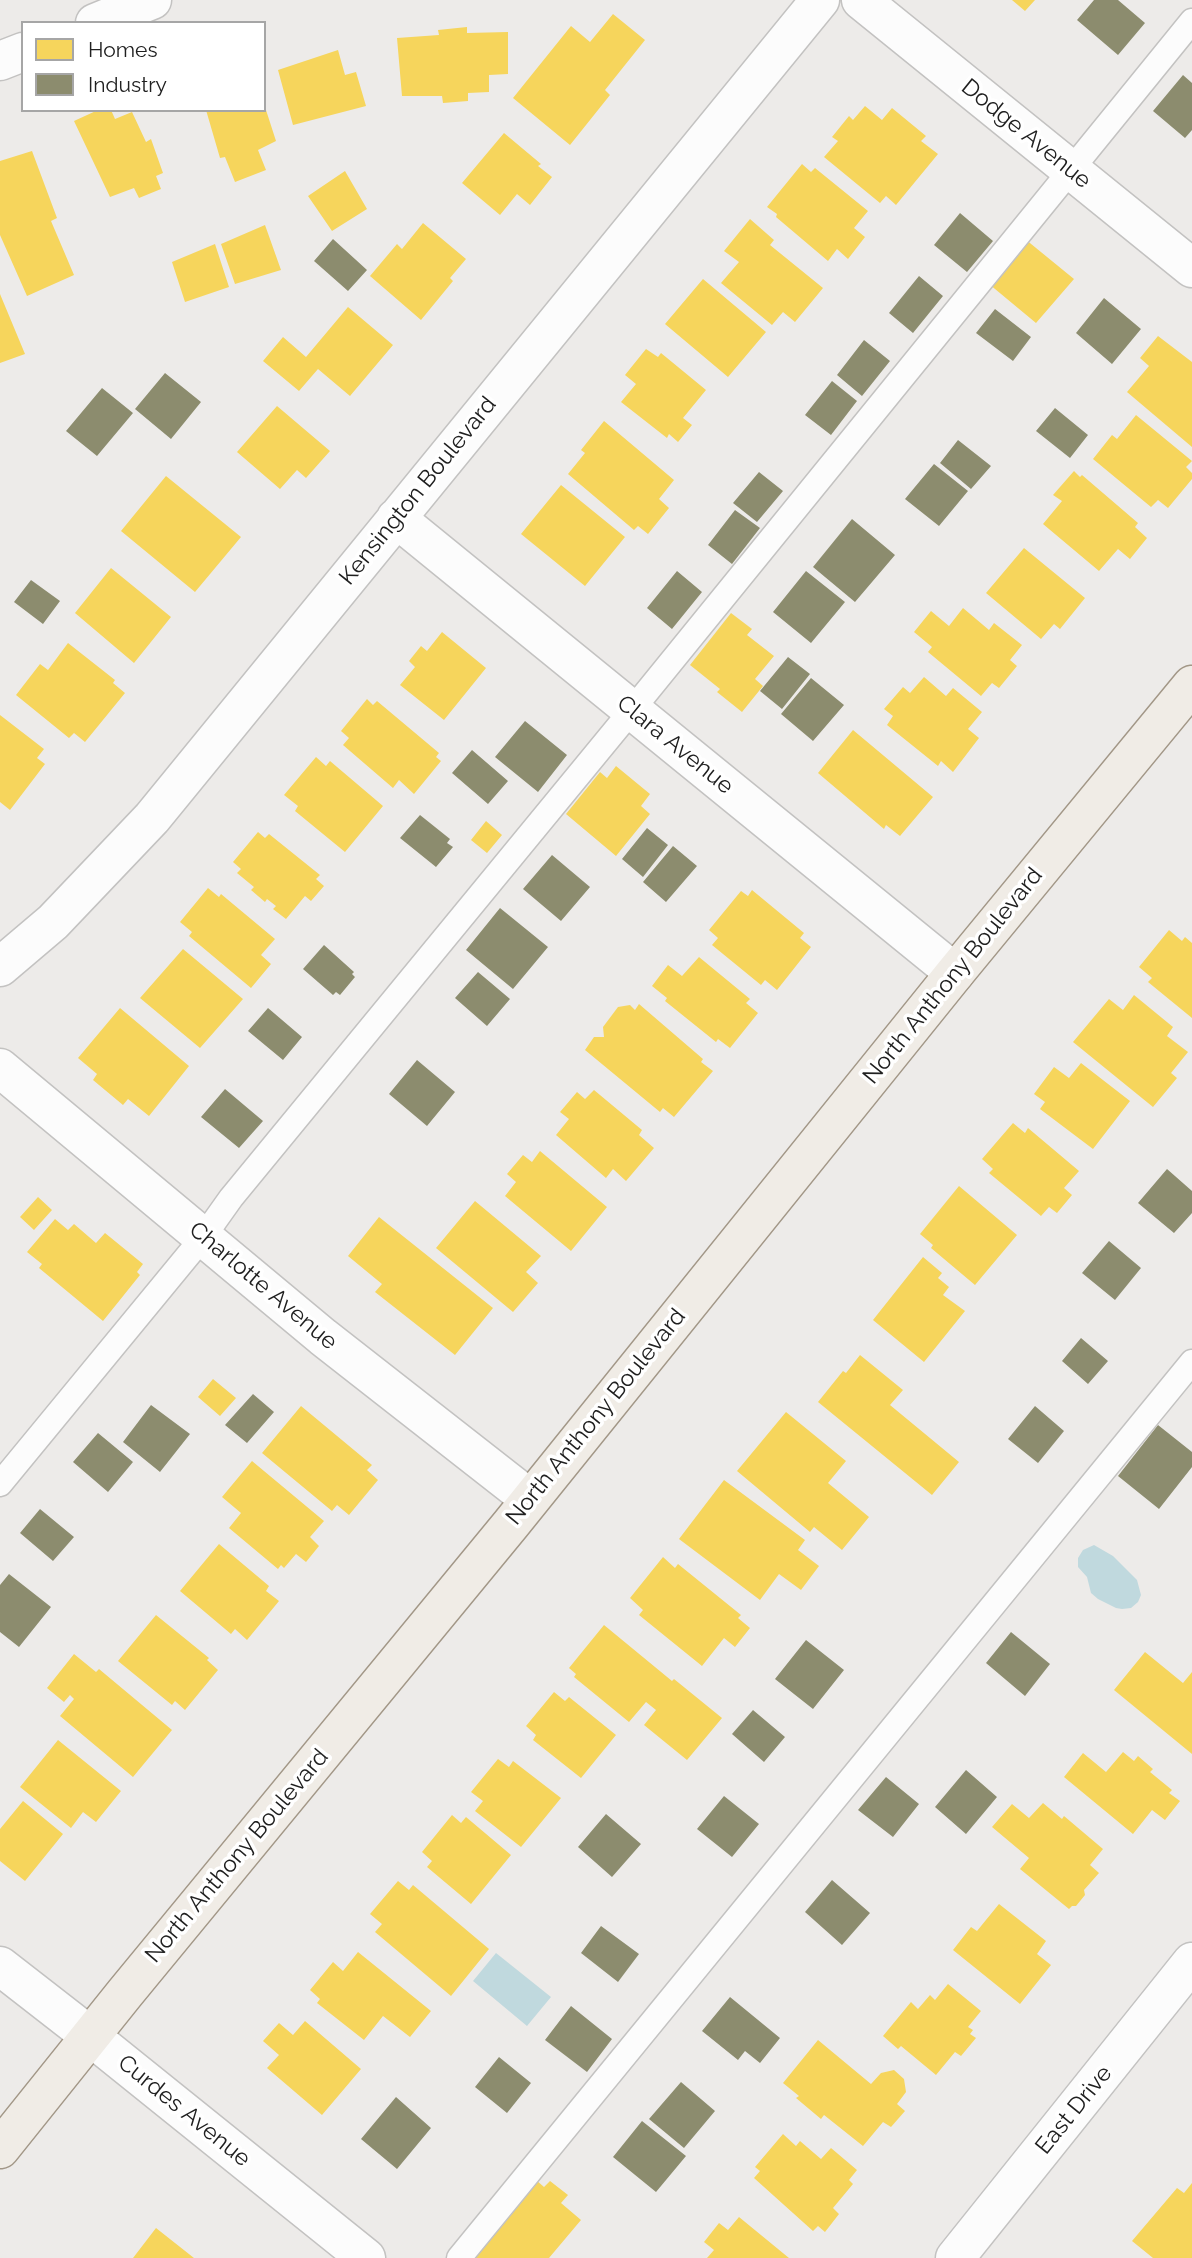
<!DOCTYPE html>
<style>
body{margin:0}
#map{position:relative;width:1192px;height:2258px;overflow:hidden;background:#edebe9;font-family:Raleway,sans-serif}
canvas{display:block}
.legend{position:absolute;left:21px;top:21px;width:245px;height:91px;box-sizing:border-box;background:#fff;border:2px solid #a6a6a6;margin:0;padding:9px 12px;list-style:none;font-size:21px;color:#202020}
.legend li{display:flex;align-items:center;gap:14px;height:35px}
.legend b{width:35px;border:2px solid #a6a6a6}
</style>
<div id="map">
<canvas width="1192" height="2258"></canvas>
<ul class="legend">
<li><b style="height:19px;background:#f6d55c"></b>Homes</li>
<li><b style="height:19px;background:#8c8c6e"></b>Industry</li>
</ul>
</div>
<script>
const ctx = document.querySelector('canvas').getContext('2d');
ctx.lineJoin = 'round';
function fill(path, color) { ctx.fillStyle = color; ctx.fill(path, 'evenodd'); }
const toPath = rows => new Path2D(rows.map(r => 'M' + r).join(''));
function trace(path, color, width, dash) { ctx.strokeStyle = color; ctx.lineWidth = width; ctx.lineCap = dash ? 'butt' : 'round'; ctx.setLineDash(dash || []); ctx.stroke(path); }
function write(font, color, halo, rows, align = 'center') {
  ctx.font = font + ' Raleway,sans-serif'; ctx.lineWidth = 7; ctx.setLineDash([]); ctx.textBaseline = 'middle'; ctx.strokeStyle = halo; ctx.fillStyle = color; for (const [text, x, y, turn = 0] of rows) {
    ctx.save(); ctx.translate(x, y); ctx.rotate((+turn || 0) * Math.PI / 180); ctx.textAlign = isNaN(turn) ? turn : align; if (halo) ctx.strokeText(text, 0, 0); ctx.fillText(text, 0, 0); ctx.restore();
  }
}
fill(toPath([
 [1094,1545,1113,1556,1137,1580,1141,1595,1138,1602,1131,1608,1122,1609,1116,1608,1098,1599,1091,1593,1087,1577,1078,1567,1078,1558,1083,1550],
 [496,1953,551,1997,527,2026,473,1981]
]), '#c0d9de');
fill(toPath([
 [1012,0,1035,0,1025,11],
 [613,14,645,40,605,90,610,95,570,145,513,98,571,26,590,42],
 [467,27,467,33,508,32,508,74,489,75,489,92,468,93,468,101,443,103,442,96,402,96,397,38,439,35,438,30],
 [338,50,345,75,356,72,366,106,293,125,278,70],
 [865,106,882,120,892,108,926,136,921,141,938,154,896,205,886,196,880,203,824,157,838,141,832,137,849,116,853,120],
 [98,110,111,110,115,119,132,112,146,142,151,139,163,173,156,176,161,189,139,198,134,188,110,197,74,121],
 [206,110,266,110,276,141,258,150,266,170,235,182,225,157,220,158],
 [504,133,541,164,538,166,552,177,530,205,517,194,500,215,462,183],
 [32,151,57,218,51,221,74,275,27,296,0,235,0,161],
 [802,164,811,172,815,168,868,211,854,228,865,237,848,259,837,249,828,261,776,217,777,214,767,207],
 [345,171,367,209,332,231,308,196],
 [750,219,774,240,770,245,823,288,795,322,783,312,772,325,721,283,739,262,724,251],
 [423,223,466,259,450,278,453,281,421,320,370,276,397,244,402,249],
 [265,225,281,270,235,284,221,244],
 [1025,239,1074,279,1036,323,989,284],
 [215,244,229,287,185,302,172,262],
 [703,279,766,332,728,377,665,324],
 [0,294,25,354,0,363],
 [348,307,393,345,350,396,318,369,299,391,263,361,283,337,306,357],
 [1158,336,1192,362,1192,447,1127,392,1149,366,1140,358],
 [646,349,658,357,661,353,706,390,683,418,692,425,678,442,669,434,667,438,621,402,636,384,625,375],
 [277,406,330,451,306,478,297,470,280,489,237,452],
 [1136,415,1192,461,1186,467,1192,473,1192,479,1168,508,1158,500,1151,507,1093,459,1112,435,1117,439],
 [604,421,674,480,659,499,669,508,648,534,638,526,634,530,568,474,585,453,581,450],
 [1074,471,1080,477,1082,475,1138,523,1135,527,1147,538,1130,559,1118,549,1099,571,1043,524,1062,501,1053,495],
 [166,476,241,537,195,592,121,531],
 [561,485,625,537,585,586,521,534],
 [1024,548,1085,598,1060,629,1054,624,1041,639,986,593],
 [111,568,171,617,134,663,75,613],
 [963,608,989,630,994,623,1022,645,1010,660,1017,666,999,688,992,683,981,696,928,652,932,647,914,632,931,611,949,626],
 [731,613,752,629,747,635,774,656,755,679,763,686,742,712,717,692,720,689,690,665],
 [442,632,486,668,444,720,400,685,415,667,409,661,421,646,427,651],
 [68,643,115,680,113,683,125,693,85,742,74,733,69,738,16,695,40,664,48,670],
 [924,677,946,696,953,688,982,712,968,729,979,738,953,772,941,761,938,766,887,725,893,716,884,709,903,687,910,693],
 [367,699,373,705,377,701,439,753,436,757,441,761,414,794,399,780,393,788,343,745,349,738,341,731],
 [0,715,44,749,37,758,45,764,10,810,0,802],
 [853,730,933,797,900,836,886,825,884,829,818,773],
 [316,757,326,766,330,761,383,806,345,852,295,811,298,806,284,795],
 [616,766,650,794,641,806,650,814,616,856,566,814,600,772,607,778],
 [486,821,502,835,487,853,471,840],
 [258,832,265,838,269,834,320,875,316,879,324,886,311,901,305,896,286,919,273,909,276,906,267,899,265,902,251,890,254,887,237,873,241,869,233,862],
 [208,888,219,897,221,894,275,939,261,955,271,964,251,988,189,936,192,932,180,922],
 [752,890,804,933,800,938,811,947,777,990,765,980,761,985,712,945,718,938,709,930,741,891,748,896],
 [1169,930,1182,941,1185,937,1192,943,1192,1018,1148,982,1152,978,1139,967],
 [183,949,243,999,200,1048,140,998],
 [699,957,750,999,746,1003,758,1013,730,1048,718,1039,716,1042,665,1001,667,998,652,986,668,965,682,976],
 [1134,995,1173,1027,1167,1036,1188,1052,1171,1073,1177,1078,1153,1107,1073,1042,1109,999,1123,1010],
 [639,1004,703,1059,701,1062,713,1071,674,1117,663,1108,660,1112,585,1050,594,1037,604,1037,603,1027,618,1007,630,1005,635,1010],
 [120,1008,189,1066,149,1116,128,1099,123,1105,93,1080,97,1074,78,1058],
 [1081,1063,1130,1101,1093,1149,1040,1109,1045,1102,1034,1094,1054,1067,1069,1078],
 [594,1090,642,1130,639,1135,654,1148,626,1181,613,1169,606,1178,556,1135,569,1119,560,1112,577,1092,585,1099],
 [1013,1123,1025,1133,1028,1128,1079,1171,1064,1188,1072,1195,1057,1213,1049,1207,1041,1216,989,1173,993,1169,982,1159],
 [540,1151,607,1207,571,1251,505,1196,516,1182,507,1174,523,1155,532,1162],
 [959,1186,1017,1235,975,1285,931,1248,933,1245,920,1234],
 [38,1197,52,1210,34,1230,20,1217],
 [475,1201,541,1256,526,1272,538,1283,513,1312,436,1248],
 [379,1217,493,1308,455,1355,375,1292,382,1284,348,1256],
 [55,1219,68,1230,74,1224,96,1243,105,1233,143,1264,137,1272,140,1275,103,1321,39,1268,42,1264,27,1252],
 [923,1257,942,1273,938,1278,949,1287,943,1295,965,1311,924,1362,873,1320],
 [860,1355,903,1390,890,1405,959,1462,932,1495,818,1402,843,1371,846,1373],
 [213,1379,236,1398,220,1416,198,1397],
 [301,1406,372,1465,367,1470,378,1480,349,1515,337,1505,332,1511,262,1453],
 [786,1412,846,1461,828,1483,869,1517,842,1550,814,1527,810,1532,737,1471],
 [252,1461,324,1521,310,1537,319,1546,306,1562,296,1554,284,1568,281,1565,278,1569,229,1528,241,1513,222,1497],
 [724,1480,805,1540,798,1550,819,1566,801,1590,779,1574,760,1600,679,1539],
 [219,1544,269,1586,266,1591,279,1601,247,1640,235,1629,231,1634,180,1591],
 [663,1557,675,1568,678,1564,741,1615,738,1618,750,1628,735,1647,724,1638,702,1666,639,1615,643,1610,630,1598],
 [156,1615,209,1658,207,1660,218,1670,185,1710,175,1701,172,1705,118,1661],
 [604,1625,672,1681,674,1679,722,1718,687,1760,644,1725,656,1710,646,1702,629,1722,574,1677,576,1674,569,1668],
 [1145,1652,1183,1683,1192,1672,1192,1754,1114,1690],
 [74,1654,96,1672,99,1669,172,1730,133,1777,60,1716,74,1699,70,1695,64,1702,47,1688],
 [554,1692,565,1701,569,1697,616,1735,581,1778,533,1740,536,1735,526,1726],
 [58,1740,121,1791,96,1822,83,1812,71,1828,20,1787],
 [1123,1752,1134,1761,1138,1756,1153,1769,1150,1772,1172,1790,1169,1793,1180,1801,1165,1820,1152,1810,1133,1834,1064,1777,1083,1753,1106,1772],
 [498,1759,509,1767,513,1761,561,1798,521,1847,475,1811,483,1801,471,1792],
 [23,1801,63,1834,25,1881,0,1861,0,1829],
 [1043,1803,1062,1819,1064,1816,1103,1849,1090,1865,1099,1873,1084,1890,1085,1895,1076,1906,1072,1906,1069,1909,1020,1869,1029,1858,992,1827,1012,1804,1029,1818],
 [452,1815,461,1823,466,1817,511,1855,471,1904,427,1867,432,1861,422,1852],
 [398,1881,409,1890,413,1885,489,1949,451,1996,375,1932,382,1924,370,1914],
 [999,1904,1046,1941,1037,1954,1051,1965,1020,2004,953,1950,971,1927,977,1931],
 [358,1952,431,2011,410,2037,383,2016,364,2040,317,2003,320,1999,310,1990,333,1962,343,1971],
 [948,1984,981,2011,968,2027,973,2030,970,2034,976,2038,961,2056,955,2052,936,2075,901,2046,898,2049,883,2036,911,2002,918,2009,930,1995,935,2000],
 [305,2021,361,2069,322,2115,267,2068,279,2055,263,2041,279,2023,293,2035],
 [818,2040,871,2084,881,2073,894,2070,904,2079,906,2092,897,2104,905,2111,891,2127,883,2122,863,2146,824,2115,821,2119,796,2098,799,2096,783,2083],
 [783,2134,796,2146,800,2141,821,2159,831,2148,857,2170,849,2180,853,2184,833,2208,839,2214,825,2232,818,2226,813,2231,754,2178,760,2171,755,2167],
 [536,2180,544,2187,550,2181,568,2195,561,2203,581,2220,549,2258,471,2258],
 [1192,2183,1192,2258,1153,2258,1132,2241,1177,2188,1184,2193],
 [739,2217,789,2258,707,2258,714,2250,704,2242,719,2223,728,2230],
 [156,2228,194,2258,133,2258]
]), '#f6d55c');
fill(toPath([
 [1094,0,1118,0,1145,23,1118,55,1077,20],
 [1183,75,1192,83,1192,130,1185,138,1153,111],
 [960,213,993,241,967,272,934,245],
 [333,239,367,270,348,291,314,261],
 [919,276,943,296,913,333,889,313],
 [1104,298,1141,329,1112,364,1076,333],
 [995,309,1031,337,1013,361,976,333],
 [864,340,890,361,862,396,837,375],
 [165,373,201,402,171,439,135,409],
 [832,381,857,401,831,435,805,415],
 [102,388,133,413,97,456,66,431],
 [1055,408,1088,435,1070,458,1036,431],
 [958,440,991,466,971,489,940,463],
 [934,464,968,491,939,526,905,499],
 [759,472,783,491,757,522,733,503],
 [735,510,760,528,732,564,708,545],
 [852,519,895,555,855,602,813,567],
 [677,571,702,592,672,629,647,608],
 [806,571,845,602,811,643,773,612],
 [31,580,60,601,43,624,14,602],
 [788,657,810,674,782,709,760,691],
 [811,678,844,705,813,741,781,714],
 [525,721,567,755,538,792,495,757],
 [472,750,508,781,488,804,452,773],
 [420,815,450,839,447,843,453,847,436,867,400,838],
 [647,828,668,845,643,877,622,859],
 [673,846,697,866,666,902,643,882],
 [552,855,590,887,561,921,523,889],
 [500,908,548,947,513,989,466,950],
 [324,945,354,972,352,974,355,977,340,995,336,992,333,995,303,969],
 [478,972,510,999,487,1026,455,998],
 [268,1008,302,1037,283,1060,248,1031],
 [417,1060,455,1092,427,1126,389,1094],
 [225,1089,263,1121,239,1148,201,1117],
 [1167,1169,1192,1191,1192,1213,1174,1233,1138,1203],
 [1109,1241,1141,1268,1115,1300,1082,1273],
 [1081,1338,1108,1361,1088,1384,1062,1361],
 [253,1394,274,1412,247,1443,225,1425],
 [151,1405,190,1434,160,1472,123,1442],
 [1035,1406,1064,1431,1038,1463,1008,1439],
 [1158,1425,1192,1452,1192,1467,1159,1509,1118,1476],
 [98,1433,133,1462,108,1492,73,1462],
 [40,1509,74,1537,53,1561,20,1533],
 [9,1574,51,1607,19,1647,0,1632,0,1585],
 [1011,1632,1050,1664,1025,1696,986,1663],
 [806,1640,844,1670,813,1709,775,1679],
 [753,1710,785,1737,764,1762,732,1734],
 [966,1770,997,1797,966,1834,935,1807],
 [886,1777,919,1804,893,1837,858,1810],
 [724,1796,759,1824,732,1857,697,1829],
 [606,1814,641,1844,612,1877,578,1847],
 [832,1880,870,1913,842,1945,805,1912],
 [601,1926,639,1954,618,1982,581,1953],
 [730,1997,780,2038,760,2063,745,2051,738,2060,702,2031],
 [571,2006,612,2039,587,2072,545,2040],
 [499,2057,531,2083,507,2113,475,2087],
 [681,2082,715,2111,684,2148,649,2119],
 [396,2097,431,2128,397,2169,361,2139],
 [642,2121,686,2156,656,2192,613,2157]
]), '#8c8c6e');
const service = toPath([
 [0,1484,204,1236,231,1198,632,710,1192,21],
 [459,2258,1192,1362]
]);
const minor = toPath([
 [861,0,1192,268],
 [95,23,152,0],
 [0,61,23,52],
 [396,518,955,973],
 [0,967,53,922,152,818,820,0],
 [0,1068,323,1337,530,1499],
 [0,1966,90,2036,366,2258],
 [955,2258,1192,1962]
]);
const primary = toPath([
 [0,2149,125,1993,511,1524,955,973,1192,685]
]);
trace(service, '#c3c2c1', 27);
trace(minor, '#c3c2c1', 41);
trace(primary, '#a29787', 41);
trace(service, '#fcfcfc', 24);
trace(minor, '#fcfcfc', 38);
trace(primary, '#f0ece6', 38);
write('23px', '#202020', '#fff', [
 ["Dodge Avenue",1026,134,39],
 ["Kensington Boulevard",418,491,-51],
 ["Clara Avenue",675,745,39],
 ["North Anthony Boulevard",953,976,-51],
 ["Charlotte Avenue",263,1286,40],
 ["North Anthony Boulevard",596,1417,-51],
 ["North Anthony Boulevard",237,1856,-50],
 ["East Drive",1074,2110,-51],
 ["Curdes Avenue",184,2111,39]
]);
</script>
